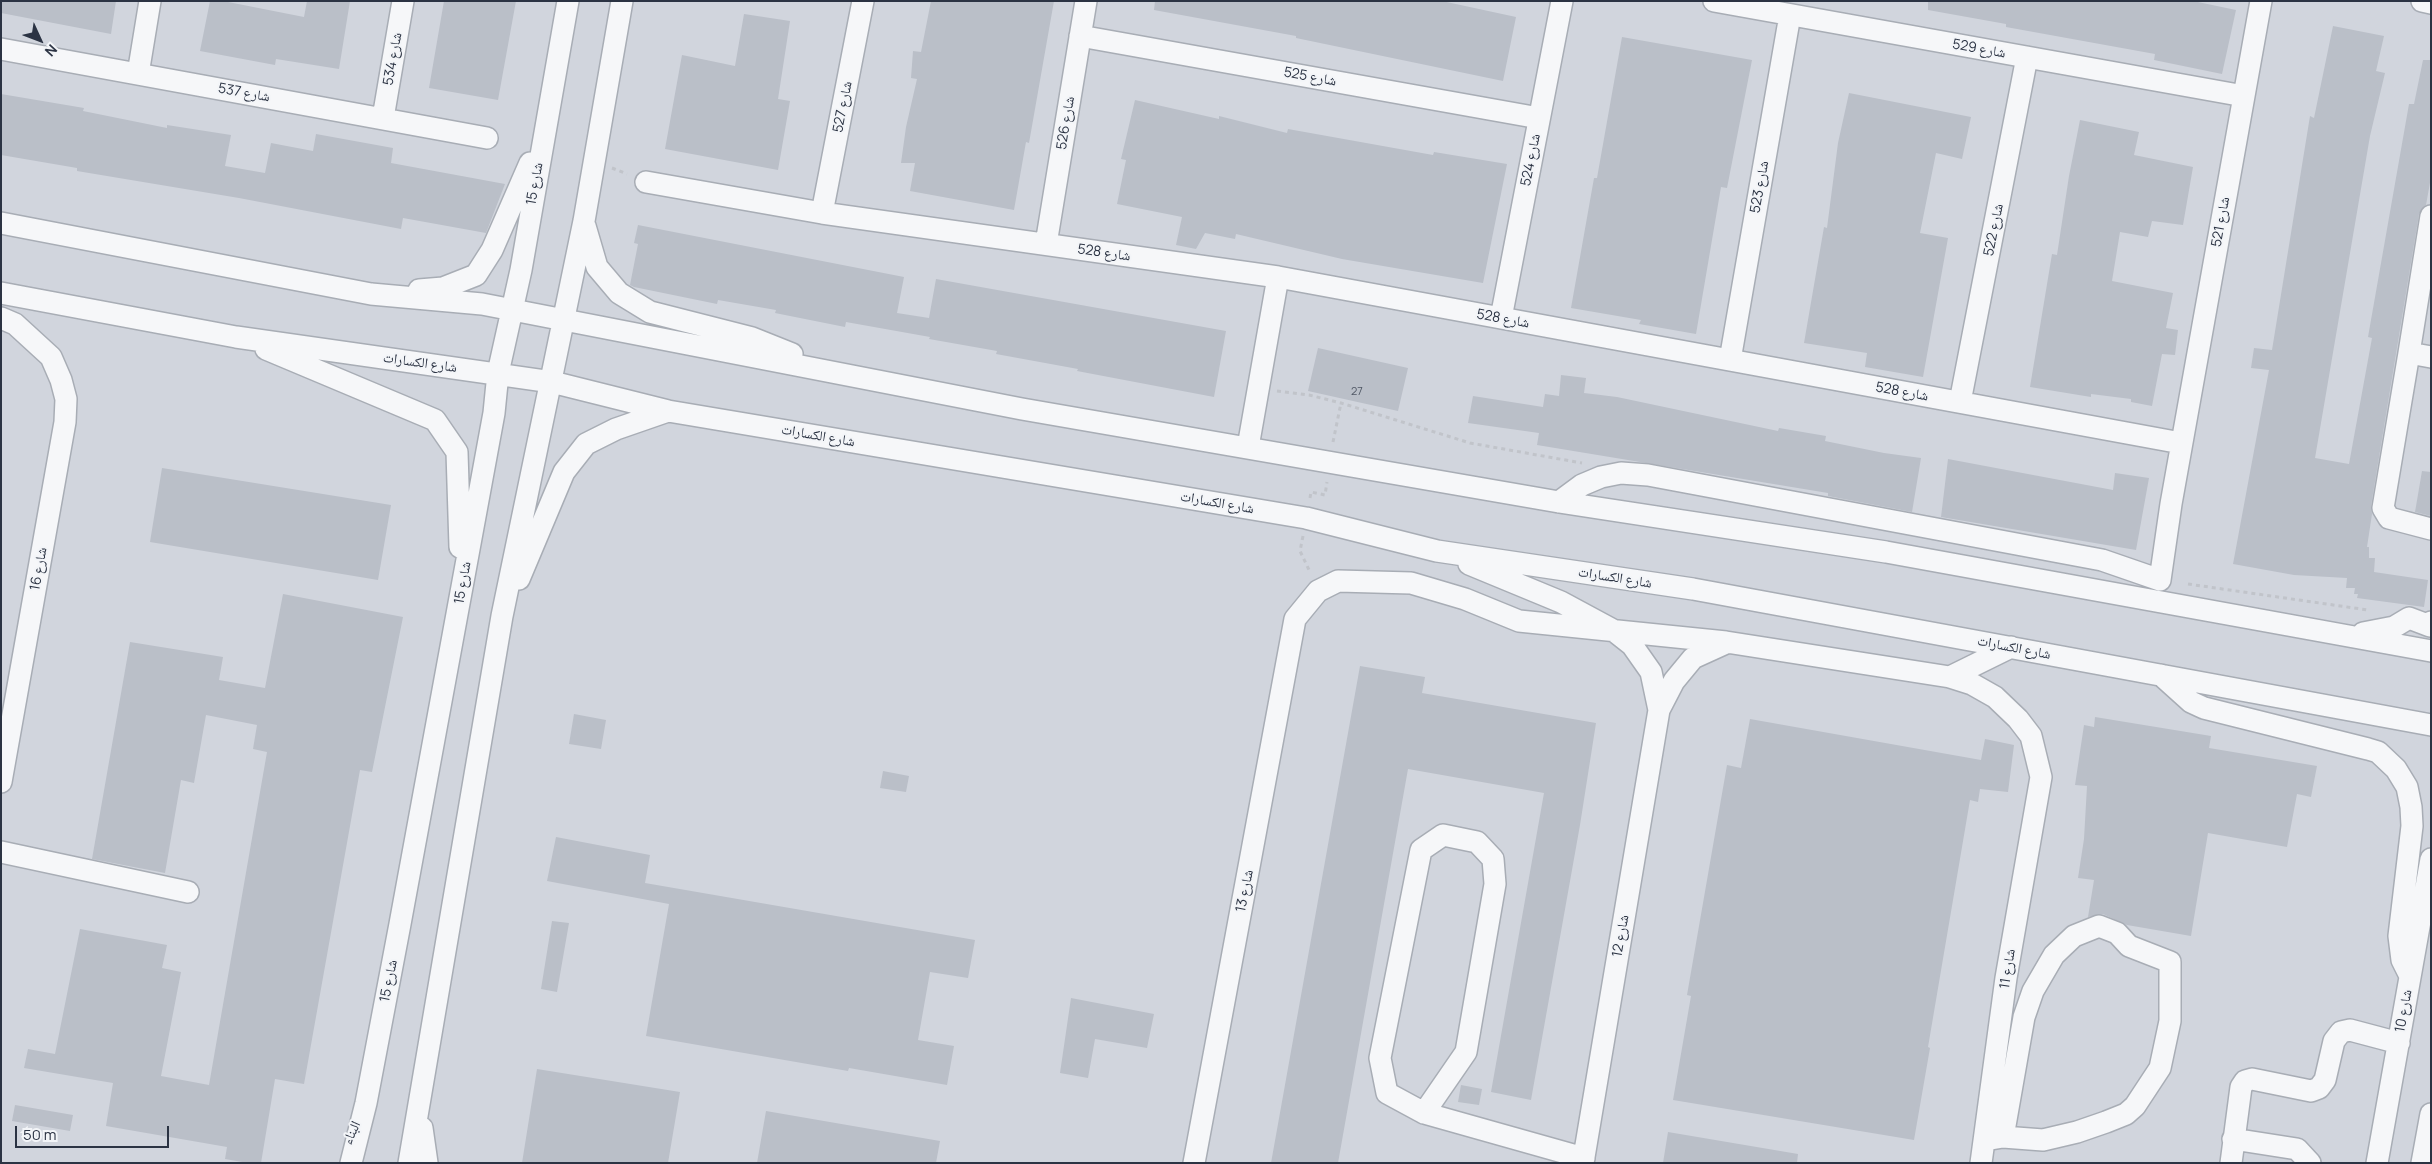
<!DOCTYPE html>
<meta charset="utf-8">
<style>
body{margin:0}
#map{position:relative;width:2432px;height:1164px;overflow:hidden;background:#e3e6eb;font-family:Manrope,sans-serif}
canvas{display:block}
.frame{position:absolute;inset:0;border:2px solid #2b3343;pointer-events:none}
.north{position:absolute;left:15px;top:15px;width:50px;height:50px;-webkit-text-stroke:4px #f3f5f8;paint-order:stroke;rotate:133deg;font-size:14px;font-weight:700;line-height:20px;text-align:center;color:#2b3343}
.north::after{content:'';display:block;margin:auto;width:18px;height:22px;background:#2b3343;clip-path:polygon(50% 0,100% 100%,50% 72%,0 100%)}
.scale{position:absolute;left:15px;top:1126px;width:154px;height:22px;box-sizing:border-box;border:2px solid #2b3343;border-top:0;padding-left:6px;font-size:15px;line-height:18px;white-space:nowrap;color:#2b3343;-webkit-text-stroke:4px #f3f5f8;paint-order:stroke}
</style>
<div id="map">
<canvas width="2432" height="1164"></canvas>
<div class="frame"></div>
<div class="north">N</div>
<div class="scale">50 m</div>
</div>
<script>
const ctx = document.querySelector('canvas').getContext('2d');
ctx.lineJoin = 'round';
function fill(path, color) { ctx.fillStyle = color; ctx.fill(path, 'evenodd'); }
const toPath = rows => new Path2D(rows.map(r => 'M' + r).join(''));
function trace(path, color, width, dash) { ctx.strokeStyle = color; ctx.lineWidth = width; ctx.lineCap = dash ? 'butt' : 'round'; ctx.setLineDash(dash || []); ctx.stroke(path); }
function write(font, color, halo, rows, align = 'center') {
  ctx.font = font + ' Manrope,"Noto Naskh Arabic",sans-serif'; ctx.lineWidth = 4; ctx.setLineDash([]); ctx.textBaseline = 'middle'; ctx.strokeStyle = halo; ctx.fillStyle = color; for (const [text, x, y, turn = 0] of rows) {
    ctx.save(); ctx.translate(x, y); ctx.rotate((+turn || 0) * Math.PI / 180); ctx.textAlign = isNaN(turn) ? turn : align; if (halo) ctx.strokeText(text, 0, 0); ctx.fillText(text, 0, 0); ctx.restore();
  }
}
fill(toPath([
 [1,1,2431,1,2431,1163,1,1163]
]), '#d1d5dd');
fill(toPath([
 [1,1,116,1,111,34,1,13],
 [210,1,223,1,304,17,307,1,350,1,339,69,276,59,275,65,200,51],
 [444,1,516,1,498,100,429,88],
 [931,1,1054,1,1029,143,1026,142,1014,210,910,191,915,163,901,163,906,127,917,79,911,78,913,51,921,52],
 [1155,1,1442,1,1516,17,1503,81,1296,38,1296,36,1154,10],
 [1928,1,2193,1,2236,10,2222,74,2154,60,2155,54,2006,27,2006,24,1928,10],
 [744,14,790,21,778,99,790,101,778,170,665,149,682,55,735,66],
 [2333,26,2384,36,2376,71,2385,73,2370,136,2315,458,2349,464,2372,338,2368,337,2409,104,2414,104,2423,60,2431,60,2431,177,2426,205,2419,214,2371,506,2372,514,2367,547,2369,547,2369,558,2375,558,2374,572,2428,580,2424,607,2357,598,2358,594,2354,594,2355,588,2346,588,2347,578,2294,575,2233,564,2269,370,2251,368,2254,348,2272,350,2310,116,2314,118],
 [1622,37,1752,60,1727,188,1721,187,1696,334,1639,324,1641,320,1571,308,1594,178,1597,178],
 [1849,93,1971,117,1962,159,1936,153,1920,233,1948,238,1923,377,1865,367,1867,353,1804,343,1824,227,1827,228,1838,143],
 [1,94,84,108,83,111,167,128,167,125,231,135,225,166,265,173,271,143,313,151,316,134,393,148,391,163,505,184,486,233,403,218,401,229,239,198,77,171,77,168,1,155],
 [1135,100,1219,119,1219,116,1287,133,1288,129,1433,155,1434,152,1507,164,1483,283,1342,259,1236,234,1235,239,1205,233,1196,249,1176,245,1182,217,1117,204,1126,160,1121,159],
 [2080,120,2139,132,2134,155,2193,167,2183,225,2152,221,2148,237,2120,232,2112,281,2173,293,2166,328,2178,330,2175,355,2162,354,2152,406,2131,402,2131,399,2091,394,2091,397,2030,387,2052,254,2057,255,2069,176],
 [638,225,904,277,897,313,929,318,936,279,1226,331,1214,397,1077,371,1078,369,996,354,997,351,929,339,930,337,846,322,845,327,775,313,776,310,718,300,717,304,634,287,630,285,638,244,634,243],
 [1318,348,1408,368,1398,411,1308,391],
 [1561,375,1586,378,1584,393,1617,397,1778,431,1779,428,1826,436,1825,441,1884,453,1921,458,1912,512,1828,496,1828,493,1537,445,1539,433,1468,423,1473,396,1543,407,1545,394,1559,396],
 [1948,459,2113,490,2115,473,2149,478,2136,550,1941,517],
 [162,468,391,505,378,580,150,542],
 [2422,471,2431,472,2431,516,2415,512],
 [283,594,403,617,372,772,360,770,304,1084,275,1079,261,1163,248,1163,225,1159,227,1147,106,1126,113,1083,24,1068,28,1049,55,1054,80,929,167,945,162,968,181,972,161,1076,209,1085,267,752,253,749,257,725,206,715,194,783,181,780,165,873,92,859,130,642,223,657,219,680,265,688],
 [1360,666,1425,677,1422,693,1596,723,1580,825,1531,1100,1491,1092,1544,793,1408,769,1338,1163,1271,1163],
 [574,714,606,720,601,749,569,744],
 [2095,717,2211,736,2209,748,2317,766,2311,797,2297,794,2287,847,2208,833,2191,936,2127,925,2103,914,2088,917,2094,880,2078,878,2084,839,2087,786,2075,785,2084,725,2094,727],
 [1750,719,1981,760,1985,739,2014,745,2008,792,1980,789,1978,802,1970,800,1928,1047,1930,1048,1914,1140,1673,1100,1691,996,1687,995,1727,765,1741,768],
 [883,771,909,776,906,792,880,788],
 [556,837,650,855,645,883,975,940,968,978,930,972,918,1040,954,1046,947,1085,849,1068,848,1071,646,1036,669,904,547,881],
 [552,921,569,923,557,992,541,989],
 [1071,998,1154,1014,1147,1048,1095,1039,1088,1078,1060,1073],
 [537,1069,680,1092,668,1163,522,1163],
 [1461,1085,1482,1089,1479,1105,1458,1102],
 [15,1105,73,1115,70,1131,12,1121],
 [766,1111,940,1141,936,1163,757,1163],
 [1668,1132,1798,1154,1797,1163,1663,1163]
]), '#babfc8');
const minor = toPath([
 [1714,1,2244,96],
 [2422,1,2431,3],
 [1080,36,1539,118],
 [1,49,487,138],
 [138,74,150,1],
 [383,118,403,1],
 [646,182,822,213,1278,277,2181,443],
 [822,213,863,1],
 [2431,216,2409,353,2431,357],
 [1,223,371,294,482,304,1022,409,1559,502,1886,552,2431,651],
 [585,226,597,267,619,293,650,312,752,338,792,354],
 [1046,244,1086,1],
 [419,290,443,288,476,275,492,250,530,163],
 [1,293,236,337,552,382,668,411,1306,518,1437,551,1693,589,2431,725],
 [1,318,15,324,51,357,61,380,66,399,65,422,1,782],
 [1501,318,1562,1],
 [266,349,435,420,457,452,460,547],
 [2409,353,2383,508,2389,518,2431,529],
 [1730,360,1790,15],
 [1960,402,2027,57],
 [1248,447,1278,277],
 [1559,502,1582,485,1601,477,1621,473,1648,475,2102,560,2160,580,2171,504,2261,1],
 [1469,564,1561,602,1613,630,1632,645,1651,672,1659,710],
 [519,579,564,472,586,444,616,429,668,411],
 [2363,633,2394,627,2409,618,2430,626,2431,622],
 [2161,675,2191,702,2204,708,2368,749,2378,752,2396,769,2407,787,2411,807,2412,826,2399,936,2402,960,2410,976],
 [1950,677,2011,647],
 [1,852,188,892],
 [1424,1113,1466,1052,1495,884,1493,859,1477,842,1443,835,1421,850,1380,1058,1387,1093,1424,1113,1584,1158],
 [422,1128,427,1163],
 [2233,1139,2297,1149,2310,1163],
 [1985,1140,2003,1137,2043,1140,2077,1132,2106,1122,2126,1114,2135,1106,2160,1068,2170,1021,2170,962,2129,946,2117,933,2099,926,2074,936,2054,955,2033,991,2024,1017,2003,1137],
 [351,1163,366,1103,400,924,494,413,498,373,521,270,568,1],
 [409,1163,502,616,584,221,622,1],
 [1194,1163,1295,619,1318,591,1338,581,1411,583,1465,599,1519,621,1726,642,1950,677,1972,684,1995,697,2018,719,2031,736,2041,777,2006,978,1981,1163],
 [1583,1163,1659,710,1674,681,1693,658,1726,643],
 [2231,1163,2241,1087,2245,1081,2252,1079,2311,1091,2319,1088,2325,1080,2334,1041,2341,1032,2350,1030,2399,1043],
 [2377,1163,2431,859],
 [2422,1163,2431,1114]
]);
trace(minor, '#a8adb5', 24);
trace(toPath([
 [612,168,627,174],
 [1277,391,1309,395,1341,403,1470,443,1582,463],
 [1333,442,1341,403],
 [1310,498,1311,492,1325,495,1327,482],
 [1303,536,1300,551,1310,572],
 [2188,584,2368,610]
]), '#c1c4ca', 3, [4, 4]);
trace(minor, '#f6f7f9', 21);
write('11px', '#4f5664', null, [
 ["27",1357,392]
]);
write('14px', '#2b3343', '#f3f5f8', [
 ["شارع 529",1979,49,10],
 ["شارع 534",393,59,-80],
 ["شارع 525",1310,77,10],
 ["شارع 537",244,93,10],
 ["شارع 527",843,107,-79],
 ["شارع 526",1066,123,-81],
 ["شارع 524",1531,160,-79],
 ["شارع 15",535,184,-80],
 ["شارع 523",1760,187,-80],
 ["شارع 521",2221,222,-80],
 ["شارع 522",1994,230,-79],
 ["شارع 528",1104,253,8],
 ["شارع 528",1503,319,10],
 ["شارع الكسارات",420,363,8],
 ["شارع 528",1902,392,10],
 ["شارع الكسارات",818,436,10],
 ["شارع الكسارات",1217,503,10],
 ["شارع 16",39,569,-80],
 ["شارع الكسارات",1615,578,9],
 ["شارع 15",463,583,-80],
 ["شارع الكسارات",2014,648,11],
 ["شارع 13",1245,891,-79],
 ["شارع 12",1621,936,-80],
 ["شارع 11",2008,969,-81],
 ["شارع 15",389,981,-79],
 ["شارع 10",2404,1011,-80],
 ["البناء",352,1133,-65]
]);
</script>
